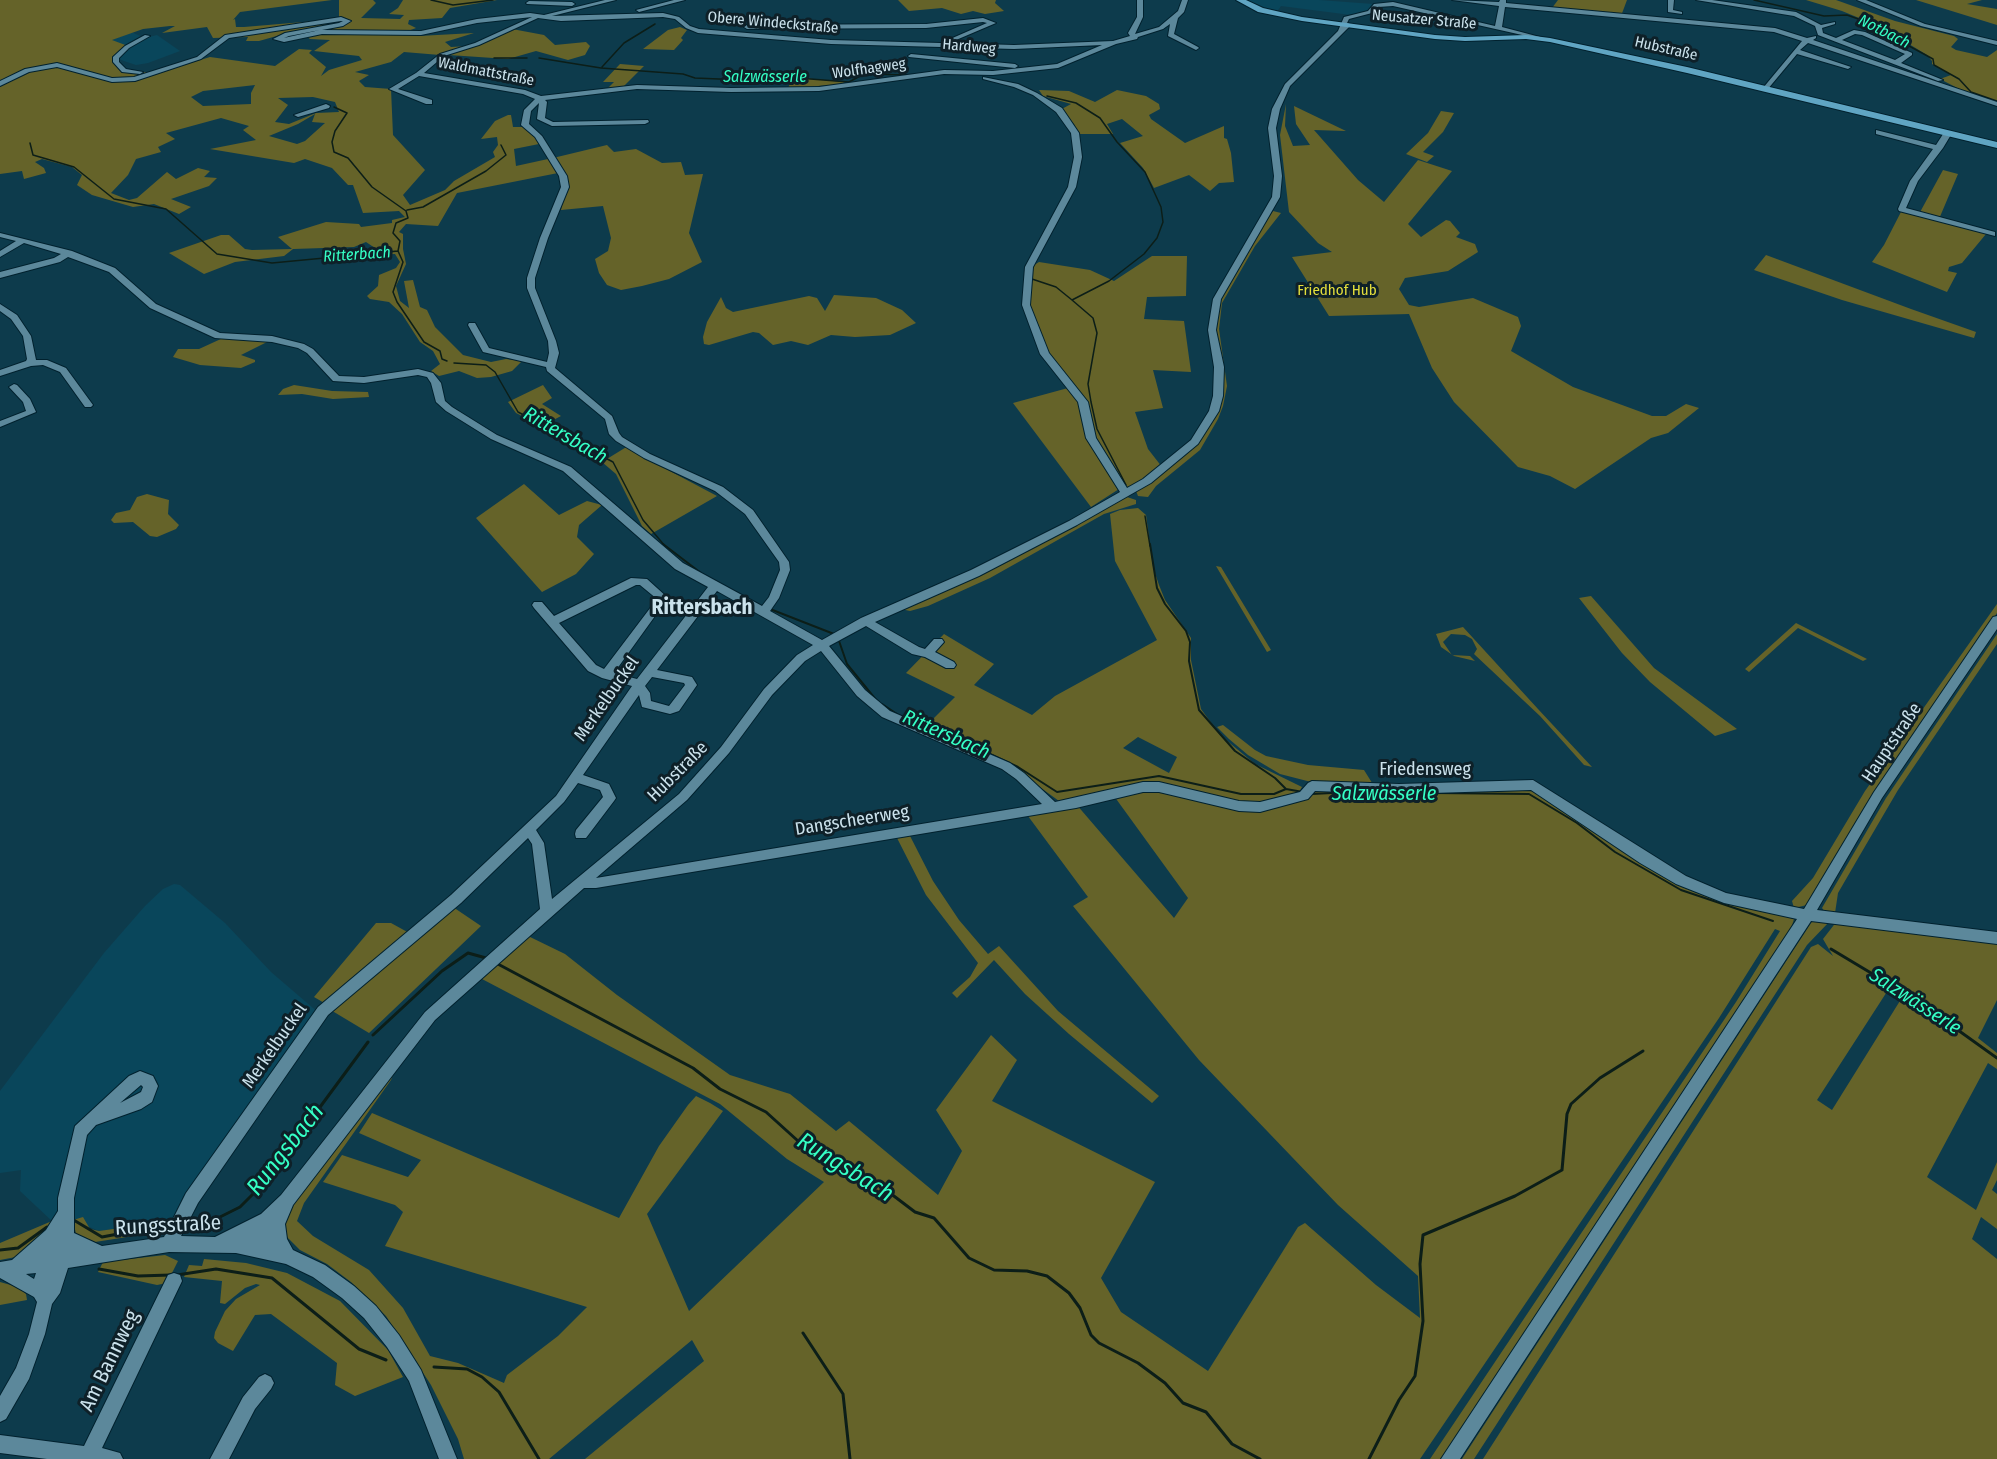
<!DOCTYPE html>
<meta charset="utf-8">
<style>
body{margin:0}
canvas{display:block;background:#0d3b4c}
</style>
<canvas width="1997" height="1459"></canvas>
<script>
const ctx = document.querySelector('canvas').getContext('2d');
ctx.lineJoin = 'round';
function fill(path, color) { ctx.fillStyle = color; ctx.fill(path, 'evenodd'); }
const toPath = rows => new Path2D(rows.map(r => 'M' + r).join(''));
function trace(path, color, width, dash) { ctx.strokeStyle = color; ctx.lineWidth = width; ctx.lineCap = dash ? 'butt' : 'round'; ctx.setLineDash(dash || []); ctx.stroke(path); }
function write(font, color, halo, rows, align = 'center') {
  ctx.font = font + ' "Fira Sans Condensed",sans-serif'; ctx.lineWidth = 6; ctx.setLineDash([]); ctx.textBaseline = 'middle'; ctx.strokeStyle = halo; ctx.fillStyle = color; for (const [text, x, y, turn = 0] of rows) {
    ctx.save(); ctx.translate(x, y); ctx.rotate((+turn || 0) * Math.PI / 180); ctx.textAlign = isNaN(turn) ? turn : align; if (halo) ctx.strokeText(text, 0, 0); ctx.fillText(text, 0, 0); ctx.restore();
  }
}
fill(toPath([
 [1242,0,1319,0,1373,4,1366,13,1351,15,1281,6,1276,13],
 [131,32,145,38,157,35,180,51,148,63,136,65,124,61,117,58,112,40],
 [174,884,180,885,225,923,271,972,320,1014,177,1220,99,1231,73,1220,52,1221,20,1191,21,1170,0,1173,0,1091,104,953,145,906,163,889]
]), '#09465b');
fill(toPath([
 [0,0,332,0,240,12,233,20,235,19,236,27,244,27,339,19,339,0,373,0,376,3,361,18,400,19,404,15,389,14,398,8,403,0,497,0,450,8,442,18,409,20,408,24,416,28,405,32,419,36,474,33,445,42,451,47,470,46,440,55,404,52,391,62,355,72,369,75,359,81,365,87,391,89,393,135,425,170,403,195,410,205,445,190,454,181,495,157,493,152,498,145,497,137,481,139,495,121,508,115,511,115,513,127,524,127,535,136,539,144,514,149,516,166,548,159,558,173,457,193,438,226,406,224,399,232,403,234,403,249,406,264,396,286,400,301,409,308,404,281,413,280,420,307,427,310,435,327,463,355,491,362,506,359,522,361,512,371,491,377,477,378,459,371,439,376,431,371,440,364,433,351,420,342,402,314,389,302,370,299,367,296,378,286,379,275,396,268,400,262,395,254,334,256,331,254,375,248,366,242,354,247,293,249,284,256,235,262,204,274,169,253,221,235,229,235,245,249,252,250,292,249,278,237,326,222,359,224,361,227,392,223,392,220,405,217,399,211,363,213,353,185,348,185,332,168,305,159,294,163,210,149,256,140,243,130,249,126,221,118,166,133,175,139,158,147,161,152,136,159,128,175,111,193,129,200,137,198,167,172,176,179,198,168,210,171,204,177,217,178,209,186,171,199,191,207,179,214,154,204,133,207,92,195,77,185,82,175,72,167,42,159,35,162,44,168,46,173,24,179,22,171,0,174,0,86,21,74,50,65,21,72,0,83],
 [170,26,175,26,162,33,207,27,213,38,248,37,246,41,259,41,298,30,310,39,330,40,314,51,359,56,362,60,329,70,321,76,326,67,309,53,312,50,299,49,275,66,210,57,161,72,122,72,116,55,128,46,112,40,143,29],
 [255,85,251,93,251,104,203,106,191,97,203,91],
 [313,97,335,102,339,112,316,113,289,124,275,122,288,105,278,98],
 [315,114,312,122,325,123,305,141,297,144,269,136,298,124],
 [898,0,996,0,995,3,1004,11,985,14,973,11,961,14,942,8,909,11],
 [1558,0,1627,0,1621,16,1552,8],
 [1806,0,1836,0,1895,21,1954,36,1958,39,1951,47,1956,50,1987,57,1997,50,1997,103,1967,93,1940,79,1951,75,1932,64,1932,61,1927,55,1881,27,1842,11],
 [1916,0,1982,0,1967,4,1997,9,1997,25],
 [680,27,687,30,681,38,683,40,674,50,643,49,668,30],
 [512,29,544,35,555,45,586,42,590,46,585,55,568,60,536,51,508,59,449,55],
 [620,64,644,66,622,88,606,90,614,82,603,82],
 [793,77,843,82,847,84,788,88],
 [1039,90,1069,91,1095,102,1117,90,1146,96,1159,104,1160,109,1149,115,1151,119,1185,143,1224,126,1224,138,1227,139,1231,153,1234,182,1219,183,1210,191,1189,175,1154,188,1143,168,1120,143,1143,136,1122,119,1107,124,1113,134,1078,134,1074,124,1060,110,1071,104,1043,96],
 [1286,104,1285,126,1293,146,1310,145,1296,124,1294,106,1346,131,1314,130,1358,180,1384,202,1418,160,1452,171,1408,224,1421,237,1446,220,1450,221,1460,233,1456,237,1475,244,1478,252,1448,271,1405,278,1399,289,1409,305,1419,307,1473,298,1518,317,1521,326,1511,351,1573,387,1652,416,1666,416,1686,404,1699,408,1668,433,1651,438,1575,489,1550,476,1518,467,1454,402,1432,368,1409,314,1329,316,1292,257,1332,252,1318,243,1289,212,1280,135],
 [1441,111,1454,113,1443,132,1423,152,1434,156,1427,162,1406,154,1428,133],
 [607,145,614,152,636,149,662,163,681,162,685,175,703,174,689,233,702,262,669,279,642,286,621,290,607,285,599,273,595,259,608,251,611,238,603,206,561,210,565,187,553,158],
 [1943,170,1958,174,1939,219,1919,214],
 [1902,210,1986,234,1962,263,1949,267,1948,271,1957,273,1947,292,1872,262,1884,245],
 [1273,211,1281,213,1255,246,1222,303,1219,329,1227,386,1223,406,1218,419,1200,450,1156,486,1148,497,1138,496,1136,491,1172,466,1196,445,1216,414,1216,320,1219,302,1229,280],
 [1766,255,1911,309,1976,332,1974,338,1842,300,1754,270],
 [1152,256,1187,256,1186,296,1147,297,1144,319,1184,321,1191,372,1153,370,1163,408,1135,412,1148,449,1162,467,1131,487,1126,487,1093,437,1086,404,1047,354,1028,305,1031,267,1039,262,1090,270,1114,281],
 [834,295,876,298,902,310,916,323,890,335,855,337,831,335,808,345,791,341,773,345,759,333,753,332,709,345,704,344,703,337,707,322,721,297,726,308,733,312,809,296,817,298,825,311],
 [223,338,271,340,241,355,255,360,255,362,241,368,200,365,173,357,178,349,199,349],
 [294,385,332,391,368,392,369,397,333,399,302,394,278,395,283,389],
 [543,385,552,398,542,404,561,416,542,426,516,413,508,402],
 [1068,388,1081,402,1089,438,1119,489,1091,507,1013,403],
 [628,446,651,461,717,496,651,534,642,526,616,474,602,462],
 [524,484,559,515,587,501,602,505,579,525,577,537,594,554,576,574,542,592,476,518],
 [147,494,169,500,168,514,179,525,176,529,157,537,150,536,133,522,114,523,111,520,116,513,130,510,137,497],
 [1127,497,1136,500,1136,504,1104,514,990,578,928,606,910,611,901,609,1018,556],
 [1138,508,1146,515,1153,567,1159,585,1165,600,1191,638,1191,660,1201,709,1220,735,1255,764,1302,787,1298,794,1259,804,1239,804,1157,785,1059,801,1023,775,923,729,955,697,906,673,944,634,994,664,974,685,1032,715,1055,696,1157,640,1115,561,1110,514,1120,510],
 [1138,737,1177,757,1169,773,1123,748],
 [1216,566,1221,567,1271,650,1267,652],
 [1591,596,1654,668,1737,729,1715,736,1650,682,1622,653,1579,598],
 [1997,604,1997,613,1865,806,1807,905,1794,908,1792,901,1813,878,1865,791],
 [1796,623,1867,659,1863,661,1798,628,1749,672,1745,669],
 [1463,627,1538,709,1592,767,1584,765,1540,716,1474,654,1477,649,1472,639,1465,635,1451,634,1443,642,1452,655,1470,656,1475,661,1454,656,1441,647,1436,634],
 [1997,634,1997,644,1898,790,1860,855,1838,893,1835,913,1826,913,1822,908,1886,798],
 [1223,725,1255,750,1266,756,1308,765,1364,770,1374,786,1315,783,1280,774,1248,755,1229,739,1217,727],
 [1146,788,1228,806,1309,799,1315,790,1531,791,1540,794,1682,883,1794,919,1789,935,1441,1459,1430,1459,1736,1002,1780,931,1775,929,1719,1018,1420,1459,585,1459,704,1361,692,1340,549,1459,464,1459,458,1439,431,1385,386,1316,351,1282,327,1264,300,1250,287,1237,284,1230,288,1211,398,1063,391,1080,304,1203,297,1221,313,1236,369,1270,403,1308,430,1356,458,1363,504,1383,507,1375,558,1336,587,1307,385,1246,403,1212,395,1205,323,1182,342,1155,408,1177,421,1160,359,1133,372,1113,619,1218,659,1146,688,1105,696,1096,710,1103,723,1111,647,1214,689,1311,824,1182,787,1159,720,1104,482,979,482,976,528,936,565,954,617,995,730,1075,790,1094,836,1131,849,1121,938,1195,962,1151,936,1110,991,1035,1017,1060,992,1101,1155,1182,1101,1278,1121,1312,1208,1371,1298,1227,1305,1223,1376,1285,1420,1318,1418,1276,1338,1205,1199,1060,1073,906,1088,897,1025,812,1076,804,1174,918,1188,898,1114,796],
 [909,834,933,881,959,920,988,954,999,946,1058,1011,1159,1096,1152,1103,1069,1034,1025,994,994,960,957,998,952,993,970,977,978,963,926,895,896,836],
 [450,905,481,926,369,1033,329,1009],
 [1813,920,1829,922,1807,945,1474,1459,1462,1459],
 [1837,921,1997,941,1997,1000,1978,1038,1997,1053,1997,1069,1988,1063,1927,1177,1976,1210,1997,1162,1997,1180,1992,1190,1997,1194,1997,1229,1981,1217,1972,1239,1997,1259,1997,1459,1483,1459,1811,947,1818,944,1833,956,1823,939],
 [1890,987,1903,996,1832,1110,1817,1100],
 [376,923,391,923,411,934,326,1004,314,997],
 [83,1217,90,1229,99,1231,177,1220,172,1230,95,1242,76,1234,73,1220],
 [52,1221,21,1256,0,1260,0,1243],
 [165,1255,178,1261,167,1283,157,1285,98,1272,103,1262],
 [204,1259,246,1263,287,1273,340,1301,388,1350,403,1377,355,1396,335,1385,337,1363,271,1314,255,1315,233,1351,218,1343,214,1338,215,1332,225,1311,236,1299,260,1285,256,1284,245,1288,225,1304,220,1303,222,1281,184,1277,189,1265,202,1266],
 [0,1282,18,1287,26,1294,27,1300,0,1305]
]), '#656329');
trace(toPath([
 [431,0,453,5,493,0],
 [1754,0,1824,16,1847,15,1878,26,1887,34,1933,59,1934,65,1959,79,1971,92,1997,101],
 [494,58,527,58],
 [539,58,601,68,683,74,695,78,743,80,772,76,849,82,864,74,911,75],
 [602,67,624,43,655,24],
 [1047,96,1076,103,1100,118,1117,142,1145,172,1161,207,1163,222,1157,238,1144,254,1109,281,1072,300,1093,318,1097,333,1088,384,1091,402,1097,429,1126,485],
 [334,107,347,113,335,131,332,142,334,152,348,158,372,187,406,211,408,218,396,223,393,233,400,241,398,251],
 [30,143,33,155,74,167,114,199,166,209,217,254,272,263,398,251,403,262,393,292,397,302,424,342,440,351,442,359,447,361],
 [407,210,423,207,486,171,506,155,501,145],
 [1032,279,1056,287,1072,300],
 [454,363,486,365,495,372,518,412,613,462,643,520,665,546],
 [1145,516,1150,546]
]), '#0c1e18', 1.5);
trace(toPath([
 [663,544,701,573],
 [1150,544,1157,588,1165,604,1186,631,1190,642,1189,661,1199,710,1235,751,1275,778,1286,789,1303,792],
 [770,609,834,634],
 [838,638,847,664,877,701],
 [882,704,900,716],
 [988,753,1018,767,1057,792,1159,776,1241,794,1274,794,1286,789],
 [1435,793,1529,794,1577,823,1615,852,1681,890,1773,921],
 [1312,794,1351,792]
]), '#0c1e18', 2);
trace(toPath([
 [1831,949,1916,1000,1997,1058],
 [496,963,693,1068,720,1089,766,1112,808,1150,833,1158,882,1187,915,1212,934,1218,969,1258,994,1270,1027,1271,1047,1276,1069,1293,1080,1308,1091,1335,1099,1343,1138,1363,1165,1383,1183,1403,1206,1412,1232,1444,1260,1459],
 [373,1035,442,971,468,953,486,958],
 [72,1219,102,1237,166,1225],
 [186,1224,218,1218,240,1207,264,1183,368,1042],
 [0,1250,18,1248,47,1227],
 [99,1269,138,1276,171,1275],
 [177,1275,216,1269,272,1278,359,1349,386,1360],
 [803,1333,843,1394,850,1459],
 [434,1367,467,1369,482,1377,499,1392,539,1459],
 [1369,1459,1399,1400,1415,1376,1423,1321,1420,1264,1423,1235,1515,1196,1562,1170,1567,1114,1571,1104,1600,1078,1643,1051]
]), '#0c1e18', 3);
const minor = toPath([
 [605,0,616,0,552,16,663,13,679,17,690,26,699,29,831,40,941,43,987,23,983,22,926,28,747,29,744,27,747,25,926,24,983,18,996,23,949,43,1014,45,1113,41,1130,36,1128,33,1137,17,1137,0,1143,0,1143,17,1135,34,1159,27,1178,11,1182,0,1188,0,1184,12,1178,18,1174,34,1198,47,1199,48,1196,50,1168,36,1170,24,1163,29,1138,37,1137,39,1116,44,1058,68,993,75,944,74,819,91,731,92,637,89,545,100,547,102,545,118,553,122,648,120,649,122,645,124,552,126,537,119,539,103,531,111,529,124,542,136,567,176,569,187,548,238,535,278,535,288,556,341,559,353,555,368,612,416,619,433,622,437,650,454,723,487,753,510,789,562,790,570,779,598,770,611,822,640,861,618,971,570,1069,521,1120,492,1086,438,1078,402,1040,354,1022,305,1025,267,1068,187,1074,157,1071,133,1056,112,1033,95,1014,87,983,79,983,77,1018,84,1037,93,1062,108,1079,133,1082,157,1076,187,1033,267,1030,305,1049,353,1088,402,1096,438,1127,488,1143,479,1191,440,1209,411,1213,396,1214,367,1208,330,1213,299,1272,197,1274,176,1268,128,1272,109,1285,84,1338,31,1344,17,1368,11,1374,4,1393,2,1495,26,1499,6,1452,0,1499,2,1500,0,1506,0,1506,3,1775,28,1807,38,1816,36,1816,38,1813,40,1997,102,1997,106,1808,43,1800,50,1851,67,1848,69,1797,54,1767,90,1763,90,1763,88,1802,41,1774,32,1505,7,1502,27,1540,37,1540,39,1393,6,1378,7,1372,13,1349,19,1347,23,1350,24,1350,26,1290,86,1280,109,1276,128,1282,176,1280,197,1221,299,1216,330,1224,367,1223,396,1219,411,1198,444,1151,483,1077,525,979,576,875,622,919,647,925,649,934,639,942,639,944,642,935,652,954,662,956,665,954,668,946,668,925,657,912,654,866,626,829,646,865,690,890,711,1010,763,1024,773,1055,802,1143,782,1159,782,1239,801,1260,802,1300,792,1308,783,1312,781,1399,784,1533,780,1686,876,1726,893,1804,909,1874,792,1993,617,1997,616,1997,629,1882,798,1817,910,1997,932,1997,944,1811,921,1460,1459,1441,1459,1797,919,1724,903,1676,884,1640,863,1531,790,1399,794,1315,791,1308,799,1260,812,1239,811,1159,792,1143,792,1076,808,596,888,584,888,435,1020,293,1205,285,1224,287,1239,293,1250,325,1265,354,1286,376,1306,399,1335,421,1370,457,1459,439,1459,409,1381,387,1347,364,1318,342,1298,313,1277,286,1264,236,1253,169,1252,68,1268,60,1293,52,1304,45,1334,29,1379,6,1419,0,1422,0,1396,16,1368,29,1334,37,1302,34,1297,0,1278,0,1262,12,1260,46,1230,58,1211,58,1198,75,1126,129,1076,140,1071,153,1076,158,1086,152,1102,141,1109,96,1125,87,1135,74,1198,74,1233,102,1246,164,1237,186,1193,318,1007,451,895,556,796,632,686,602,678,588,671,534,608,532,605,534,602,542,602,554,616,631,578,647,579,668,598,614,673,637,679,708,587,675,569,563,471,491,439,446,411,436,402,431,383,427,377,418,375,364,383,333,381,307,353,298,348,272,342,215,338,150,308,109,272,68,257,60,262,0,278,0,272,54,258,61,254,24,243,0,257,0,251,16,241,0,237,0,233,72,251,115,268,156,304,220,333,272,336,304,344,313,349,339,376,364,377,418,369,433,373,441,383,445,401,452,407,497,435,571,467,683,563,762,606,769,597,780,570,779,562,745,514,715,491,644,458,616,441,609,434,605,419,547,371,546,367,483,352,468,325,469,323,475,323,489,348,547,362,549,353,548,341,527,288,527,278,540,238,561,187,559,176,535,137,521,125,524,110,535,99,523,94,419,76,398,89,432,100,432,104,426,104,389,89,416,73,440,54,475,43,532,17,477,23,421,35,322,34,284,42,273,39,285,33,339,23,343,21,341,21,229,38,201,59,135,81,112,82,57,67,29,72,0,86,0,81,25,69,57,63,112,78,134,77,197,57,225,35,341,17,351,21,343,26,322,30,421,31,477,19,530,13,544,15,605,0],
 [663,17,675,19,686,28,698,33,831,44,1014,49,1102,45,1057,64,993,71,944,70,819,87,731,88,637,85,541,96,525,90,424,73,444,56,479,45,538,18,561,21,663,17],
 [320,30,284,38,289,36,320,30],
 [636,585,640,585,657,599,604,669,596,665,559,623,636,585],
 [717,591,813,645,797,655,764,689,721,747,679,794,552,899,544,843,536,830,564,802,578,783,600,790,603,797,576,830,575,834,576,838,586,838,614,801,616,798,609,784,583,775,639,695,642,707,670,714,679,711,697,685,692,677,657,670,717,591],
 [821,651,857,696,882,717,1002,769,1016,779,1042,804,596,878,687,800,729,753,772,695,805,661,821,651],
 [652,677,684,683,685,685,669,706,651,701,650,693,645,686,652,677],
 [528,838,532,844,540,909,425,1012,281,1195,261,1214,215,1237,181,1236,198,1203,328,1015,461,903,528,838],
 [141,1085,143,1087,141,1092,120,1103,141,1085],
 [36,1273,34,1279,26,1274,36,1273],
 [674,0,685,0,639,12,636,10,674,0],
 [1668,0,1674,0,1673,10,1682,12,1682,14,1668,12,1668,0],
 [1696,0,1712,0,1796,12,1821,25,1835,22,1835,24,1822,28,1823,33,1836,38,1854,30,1865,32,1912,53,1912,55,1901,63,1943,80,1938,81,1818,35,1815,26,1794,16,1696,0],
 [1855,34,1862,35,1905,54,1895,60,1842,40,1855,34],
 [1857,0,1866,0,1925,24,1997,41,1997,45,1921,26,1857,0],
 [529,1,572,2,575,4,572,6,527,4,526,3,529,1],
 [145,35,150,36,129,48,119,58,119,62,126,69,143,72,140,74,122,72,113,62,113,57,125,46,145,35],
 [911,54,1015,64,1018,66,1015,68,909,57,908,56,911,54],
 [326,104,330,106,329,108,298,117,294,115,326,104],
 [1876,130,1936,145,1945,131,1951,131,1952,133,1943,148,1918,181,1906,208,1995,232,1995,236,1899,211,1898,209,1910,181,1933,149,1876,134,1876,130],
 [0,304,17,315,31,336,36,360,47,360,66,368,93,405,91,407,85,407,60,372,43,365,31,366,0,376,0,370,26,361,27,359,23,336,11,319,0,311,0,304],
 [14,384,17,385,30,399,36,412,0,427,0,421,26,411,23,402,9,387,14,384],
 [174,1273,180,1275,182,1281,102,1448,120,1453,123,1459,47,1459,0,1453,0,1435,84,1446,168,1275,174,1273],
 [265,1374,271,1377,274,1383,271,1389,255,1409,229,1459,210,1459,243,1397,259,1377,265,1374]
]);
const major = toPath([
 [1236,0,1246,0,1263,8,1302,17,1435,35,1465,37,1526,35,1550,38,1687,67,1997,142,1997,148,1687,73,1550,42,1526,39,1465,41,1435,39,1302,21,1258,12,1236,0]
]);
trace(minor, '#00212e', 2);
trace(major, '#00212e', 2);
fill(minor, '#5c889b');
fill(major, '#60a5c3');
write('15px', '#cbe2ec', '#0e2028', [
 ["Neusatzer Straße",1424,20,5],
 ["Obere Windeckstraße",773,23,5],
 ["Hardweg",969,47,5],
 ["Hubstraße",1666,49,13],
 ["Wolfhagweg",869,69,-8],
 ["Waldmattstraße",486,72,11]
]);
write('15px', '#e3de3c', '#0e2028', [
 ["Friedhof Hub",1337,291]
]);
write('italic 16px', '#35ffc5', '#0e2028', [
 ["Notbach",1884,32,27],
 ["Salzwässerle",765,78],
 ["Ritterbach",357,255,-4]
]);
write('18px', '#cbe2ec', '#0e2028', [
 ["Merkelbuckel",607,699,-55],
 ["Hauptstraße",1892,743,-56],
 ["Friedensweg",1425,770],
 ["Hubstraße",678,772,-45],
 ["Dangscheerweg",852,821,-9],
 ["Merkelbuckel",275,1046,-55]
]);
write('italic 20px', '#35ffc5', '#0e2028', [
 ["Rittersbach",565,436,30],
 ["Rittersbach",946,735,24],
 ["Salzwässerle",1384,794],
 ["Salzwässerle",1915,1002,33]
]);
write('bold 21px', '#cbe2ec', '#0e2028', [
 ["Rittersbach",702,608]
]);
write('21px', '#cbe2ec', '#0e2028', [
 ["Rungsstraße",168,1226,-3],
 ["Am Bannweg",110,1361,-64]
]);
write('italic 24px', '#35ffc5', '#0e2028', [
 ["Rungsbach",286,1150,-52],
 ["Rungsbach",845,1168,32]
]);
</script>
